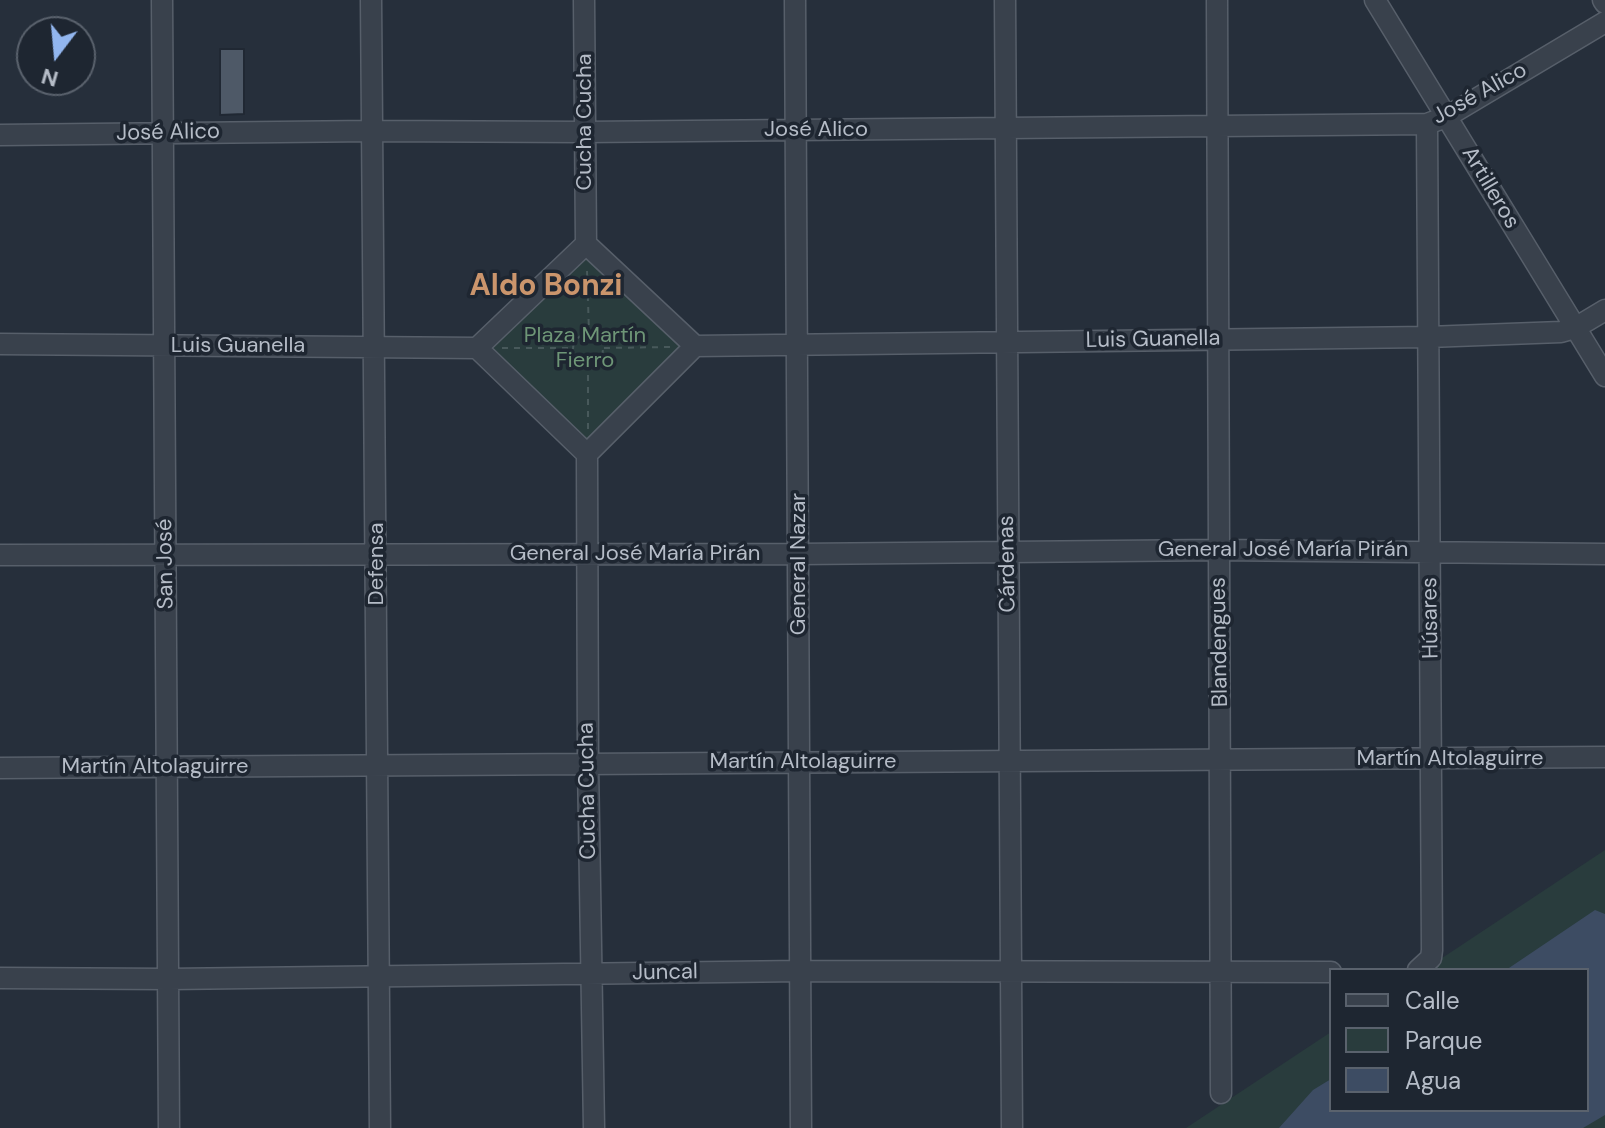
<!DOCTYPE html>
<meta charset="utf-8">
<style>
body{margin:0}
#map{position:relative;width:1605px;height:1128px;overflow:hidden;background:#262f3b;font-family:"DM Sans",sans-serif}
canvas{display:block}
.legend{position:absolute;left:1329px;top:968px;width:260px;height:144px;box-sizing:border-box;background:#1e2631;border:2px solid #5a626d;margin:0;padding:10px 14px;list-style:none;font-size:24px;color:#b5bcc7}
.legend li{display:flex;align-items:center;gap:16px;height:40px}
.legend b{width:40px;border:2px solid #5a626d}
.north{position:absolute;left:16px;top:16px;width:80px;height:80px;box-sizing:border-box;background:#1e2631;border:2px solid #5a626d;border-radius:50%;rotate:196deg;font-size:22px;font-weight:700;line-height:32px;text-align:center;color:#b5bcc7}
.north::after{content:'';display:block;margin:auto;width:28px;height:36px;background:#92b6ef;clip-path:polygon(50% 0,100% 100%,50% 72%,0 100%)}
</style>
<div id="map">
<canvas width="1605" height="1128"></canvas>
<ul class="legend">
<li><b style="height:10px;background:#39414c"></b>Calle</li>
<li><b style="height:22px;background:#293c3d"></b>Parque</li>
<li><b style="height:22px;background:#3d4c63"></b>Agua</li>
</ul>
<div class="north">N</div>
</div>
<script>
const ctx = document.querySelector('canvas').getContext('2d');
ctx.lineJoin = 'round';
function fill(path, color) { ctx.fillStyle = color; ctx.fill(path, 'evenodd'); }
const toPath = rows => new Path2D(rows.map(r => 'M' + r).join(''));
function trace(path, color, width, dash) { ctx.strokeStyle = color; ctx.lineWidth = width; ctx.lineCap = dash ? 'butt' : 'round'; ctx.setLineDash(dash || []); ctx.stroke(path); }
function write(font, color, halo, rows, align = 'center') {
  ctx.font = font + ' "DM Sans",sans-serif'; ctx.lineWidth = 7; ctx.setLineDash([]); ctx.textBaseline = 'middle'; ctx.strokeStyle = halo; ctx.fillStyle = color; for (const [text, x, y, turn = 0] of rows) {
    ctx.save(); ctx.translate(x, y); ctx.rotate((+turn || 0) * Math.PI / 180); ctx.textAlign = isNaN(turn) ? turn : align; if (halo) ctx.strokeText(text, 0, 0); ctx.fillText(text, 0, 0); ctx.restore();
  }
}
fill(toPath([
 [584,255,683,349,584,442,487,348],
 [1605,850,1605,1128,1186,1128,1331,1032,1331,1110,1587,1110,1587,970,1424,970]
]), '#293c3d');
fill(toPath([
 [1595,910,1605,914,1605,1115,1583,1128,1279,1128,1313,1090,1331,1079,1331,1110,1587,1110,1587,970,1506,970]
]), '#3d4c63');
const building = toPath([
 [220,49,244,49,244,114,220,115,220,49]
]);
fill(building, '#4e5967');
trace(building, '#202833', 2);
const minor = toPath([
 [162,0,169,1128],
 [371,0,380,1128],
 [584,0,586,244],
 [795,0,801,1128],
 [1005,0,1012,1128],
 [1217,0,1221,1093],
 [1375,0,1605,376],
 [1603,0,1605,3],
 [0,135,371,131,585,132,1427,124,1446,117,1605,22],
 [586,244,695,346,1428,337,1561,332,1575,328,1605,310],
 [0,344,477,348,587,454],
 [477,348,586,244],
 [587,454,588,764,594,1128],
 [587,454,695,346],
 [0,555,799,554,1219,550,1605,554],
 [0,768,1605,757],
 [1418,970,1431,958,1432,950,1427,124],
 [0,978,169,979,801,971,1331,972]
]);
trace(minor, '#575f6a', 23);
trace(toPath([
 [587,271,589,332],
 '573 349a15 15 0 1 1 30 0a15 15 0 1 1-30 0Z',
 [502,348,573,348],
 [604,348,670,347],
 [588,429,588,364]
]), '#48595b', 2, [6, 6]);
trace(minor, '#39414c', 20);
write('22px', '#b5bcc7', '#1e2631', [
 ["José Alico",1480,94,-29],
 ["Cucha Cucha",585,122,-90],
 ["José Alico",816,130],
 ["José Alico",168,133,-1],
 ["Artilleros",1490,188,59],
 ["Luis Guanella",1153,340,-1],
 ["Luis Guanella",238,346],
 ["General José María Pirán",1283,550],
 ["General José María Pirán",635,554],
 ["San José",166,564,-91],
 ["Defensa",377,564,-90],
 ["General Nazar",799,564,-90],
 ["Cárdenas",1008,564,-91],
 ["Húsares",1431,618,-91],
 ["Blandengues",1220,642,-91],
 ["Martín Altolaguirre",1450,759],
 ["Martín Altolaguirre",803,762],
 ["Martín Altolaguirre",155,767],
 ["Cucha Cucha",588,791,-91],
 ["Juncal",665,973,-1]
]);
write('22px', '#6e9677', '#1e2631', [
 ["Plaza Martín",585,336],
 ["Fierro",585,361]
]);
write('bold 30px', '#cb956c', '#1e2631', [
 ["Aldo Bonzi",546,287]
]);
</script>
